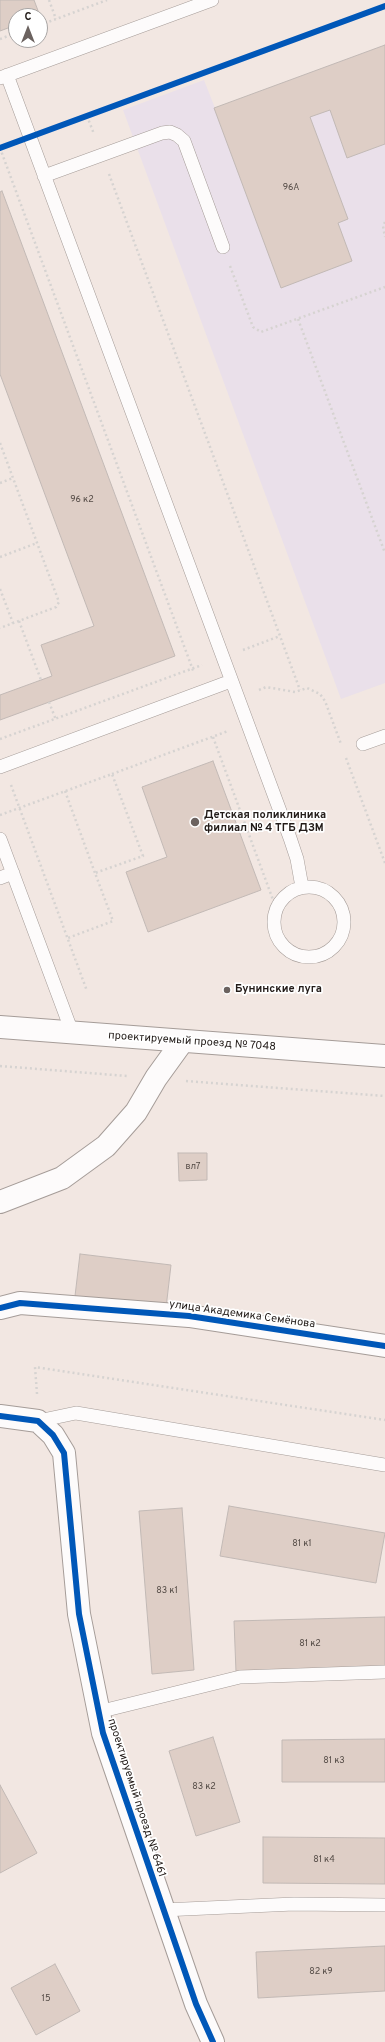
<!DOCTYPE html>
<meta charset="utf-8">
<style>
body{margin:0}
#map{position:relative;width:385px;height:2042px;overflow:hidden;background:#f2e7e2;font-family:Overpass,sans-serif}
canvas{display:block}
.north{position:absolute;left:8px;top:8px;width:40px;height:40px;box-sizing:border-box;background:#fff;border:1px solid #a7a4a3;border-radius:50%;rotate:0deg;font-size:11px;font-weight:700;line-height:16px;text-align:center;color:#221b18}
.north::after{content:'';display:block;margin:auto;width:14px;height:18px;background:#6b625f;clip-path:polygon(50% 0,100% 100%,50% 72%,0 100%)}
</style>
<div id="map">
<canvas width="385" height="2042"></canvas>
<div class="north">С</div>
</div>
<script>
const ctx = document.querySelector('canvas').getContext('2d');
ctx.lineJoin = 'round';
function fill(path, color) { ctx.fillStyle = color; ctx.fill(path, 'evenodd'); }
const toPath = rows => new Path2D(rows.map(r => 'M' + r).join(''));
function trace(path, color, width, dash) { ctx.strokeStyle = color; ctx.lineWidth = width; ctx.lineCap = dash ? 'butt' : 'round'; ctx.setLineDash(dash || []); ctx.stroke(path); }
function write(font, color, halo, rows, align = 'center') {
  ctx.font = font + ' Overpass,sans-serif'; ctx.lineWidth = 3.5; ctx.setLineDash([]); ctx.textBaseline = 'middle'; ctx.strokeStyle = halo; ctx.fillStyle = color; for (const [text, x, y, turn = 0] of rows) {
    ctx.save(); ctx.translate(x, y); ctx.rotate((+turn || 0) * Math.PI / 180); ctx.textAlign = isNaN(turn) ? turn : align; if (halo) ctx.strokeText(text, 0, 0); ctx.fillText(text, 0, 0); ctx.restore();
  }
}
fill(toPath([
 [385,45,385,683,341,699,123,110,204,80,215,108]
]), '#eae0ea');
const building = toPath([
 [0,0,34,0,40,16,16,16,16,25,0,31,0,0],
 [385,45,385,144,347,158,330,110,310,117,348,219,338,223,352,261,281,288,214,108,385,45],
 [2,191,175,656,0,720,0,695,52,676,41,645,94,626,0,374,0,192,2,191],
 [213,761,261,890,148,932,126,872,167,857,142,787,213,761],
 [178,1153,207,1153,207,1180,179,1181,178,1153],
 [80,1254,171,1265,166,1308,75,1296,80,1254],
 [229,1506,385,1533,376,1583,220,1556,229,1506],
 [182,1508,194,1670,152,1674,139,1511,182,1508],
 [385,1617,385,1667,236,1672,234,1621,385,1617],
 [213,1737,240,1822,196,1836,169,1751,213,1737],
 [385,1739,385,1782,282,1782,282,1740,385,1739],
 [0,1785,37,1853,0,1873,0,1785],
 [263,1837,385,1838,385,1884,263,1883,263,1837],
 [385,1946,385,1991,258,1998,256,1952,385,1946],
 [55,1964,80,2011,36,2035,11,1988,55,1964]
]);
fill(building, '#decec6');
trace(building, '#c2b9b5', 1);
const service = toPath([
 [7,75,290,838,297,859,302,887],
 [0,78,212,0],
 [44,176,162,133,170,132,177,135,184,141,223,247],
 [363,744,385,736],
 [0,767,231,681],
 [0,839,72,1032],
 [0,878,13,873],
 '274 922a35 35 0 1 1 70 0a35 35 0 1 1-70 0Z',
 [38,1421,76,1413,385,1465],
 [98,1712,240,1677,385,1672],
 [163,1910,294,1904,385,1905]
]);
const minor = toPath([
 [0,1202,62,1178,106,1146,136,1112,156,1078,182,1042],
 [0,1308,20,1303,189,1316,385,1346],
 [0,1416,38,1421,53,1435,64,1453,79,1614,103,1733,196,2004,213,2042]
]);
const secondary = toPath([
 [0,1027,385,1056]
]);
trace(service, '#a59c98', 14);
trace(minor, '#a59c98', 24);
trace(secondary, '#a59c98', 24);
trace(toPath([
 [49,0,56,19],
 [40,25,107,0],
 [0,39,16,33],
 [87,116,94,134],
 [0,148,194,673],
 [109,174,300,690],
 [385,222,383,226,385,237],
 [230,266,253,327,261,332,385,287],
 [298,319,385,553],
 [0,443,59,602,56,607,0,628],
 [0,483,13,478],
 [0,557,37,543],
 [0,589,13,623],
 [19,621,41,680],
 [243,650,280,636],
 [259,690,266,687,295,692,307,688,320,694,325,701,341,744],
 [49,702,56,720],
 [213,737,276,908],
 [0,739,202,665],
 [346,758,385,863],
 [112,774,228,731],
 [11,785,87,991],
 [65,791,95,873],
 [0,815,112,774,143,856,95,873,113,921,68,938],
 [0,1066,127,1076],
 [186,1081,385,1096],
 [37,1394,35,1367,385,1420]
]), '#d6d3d1', 2.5, [2, 3]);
trace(service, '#fdfbfb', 13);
trace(minor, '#fdfbfb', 22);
trace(secondary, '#fdfbfb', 22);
trace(toPath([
 [0,148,385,6],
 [0,1308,20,1303,189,1316,385,1346],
 [0,1416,38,1421,53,1435,64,1453,79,1614,103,1733,196,2004,213,2042]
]), '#0057b8', 6);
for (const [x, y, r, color] of [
 [195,822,5,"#6b625f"],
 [227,990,4,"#6b625f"]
]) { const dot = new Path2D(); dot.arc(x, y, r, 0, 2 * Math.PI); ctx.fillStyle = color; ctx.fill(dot); trace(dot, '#fff', 1.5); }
write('9px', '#534a45', null, [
 ["96А",291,188],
 ["96 к2",82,500],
 ["вл7",193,1167],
 ["81 к1",302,1544],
 ["83 к1",167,1591],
 ["81 к2",310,1644],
 ["81 к3",334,1761],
 ["83 к2",204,1787],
 ["81 к4",324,1860],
 ["82 к9",321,1972],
 ["15",46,1999]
]);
write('bold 11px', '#221b18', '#fff', [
 ["Детская поликлиника",204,816],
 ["филиал № 4 ТГБ ДЗМ",204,829],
 ["Бунинские луга",235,990]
], 'left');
write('11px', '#221b18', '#fff', [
 ["проектируемый проезд № 7048",192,1042,4],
 ["улица Академика Семёнова",242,1315,8],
 ["проектируемый проезд № 6461",136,1798,72]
]);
</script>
